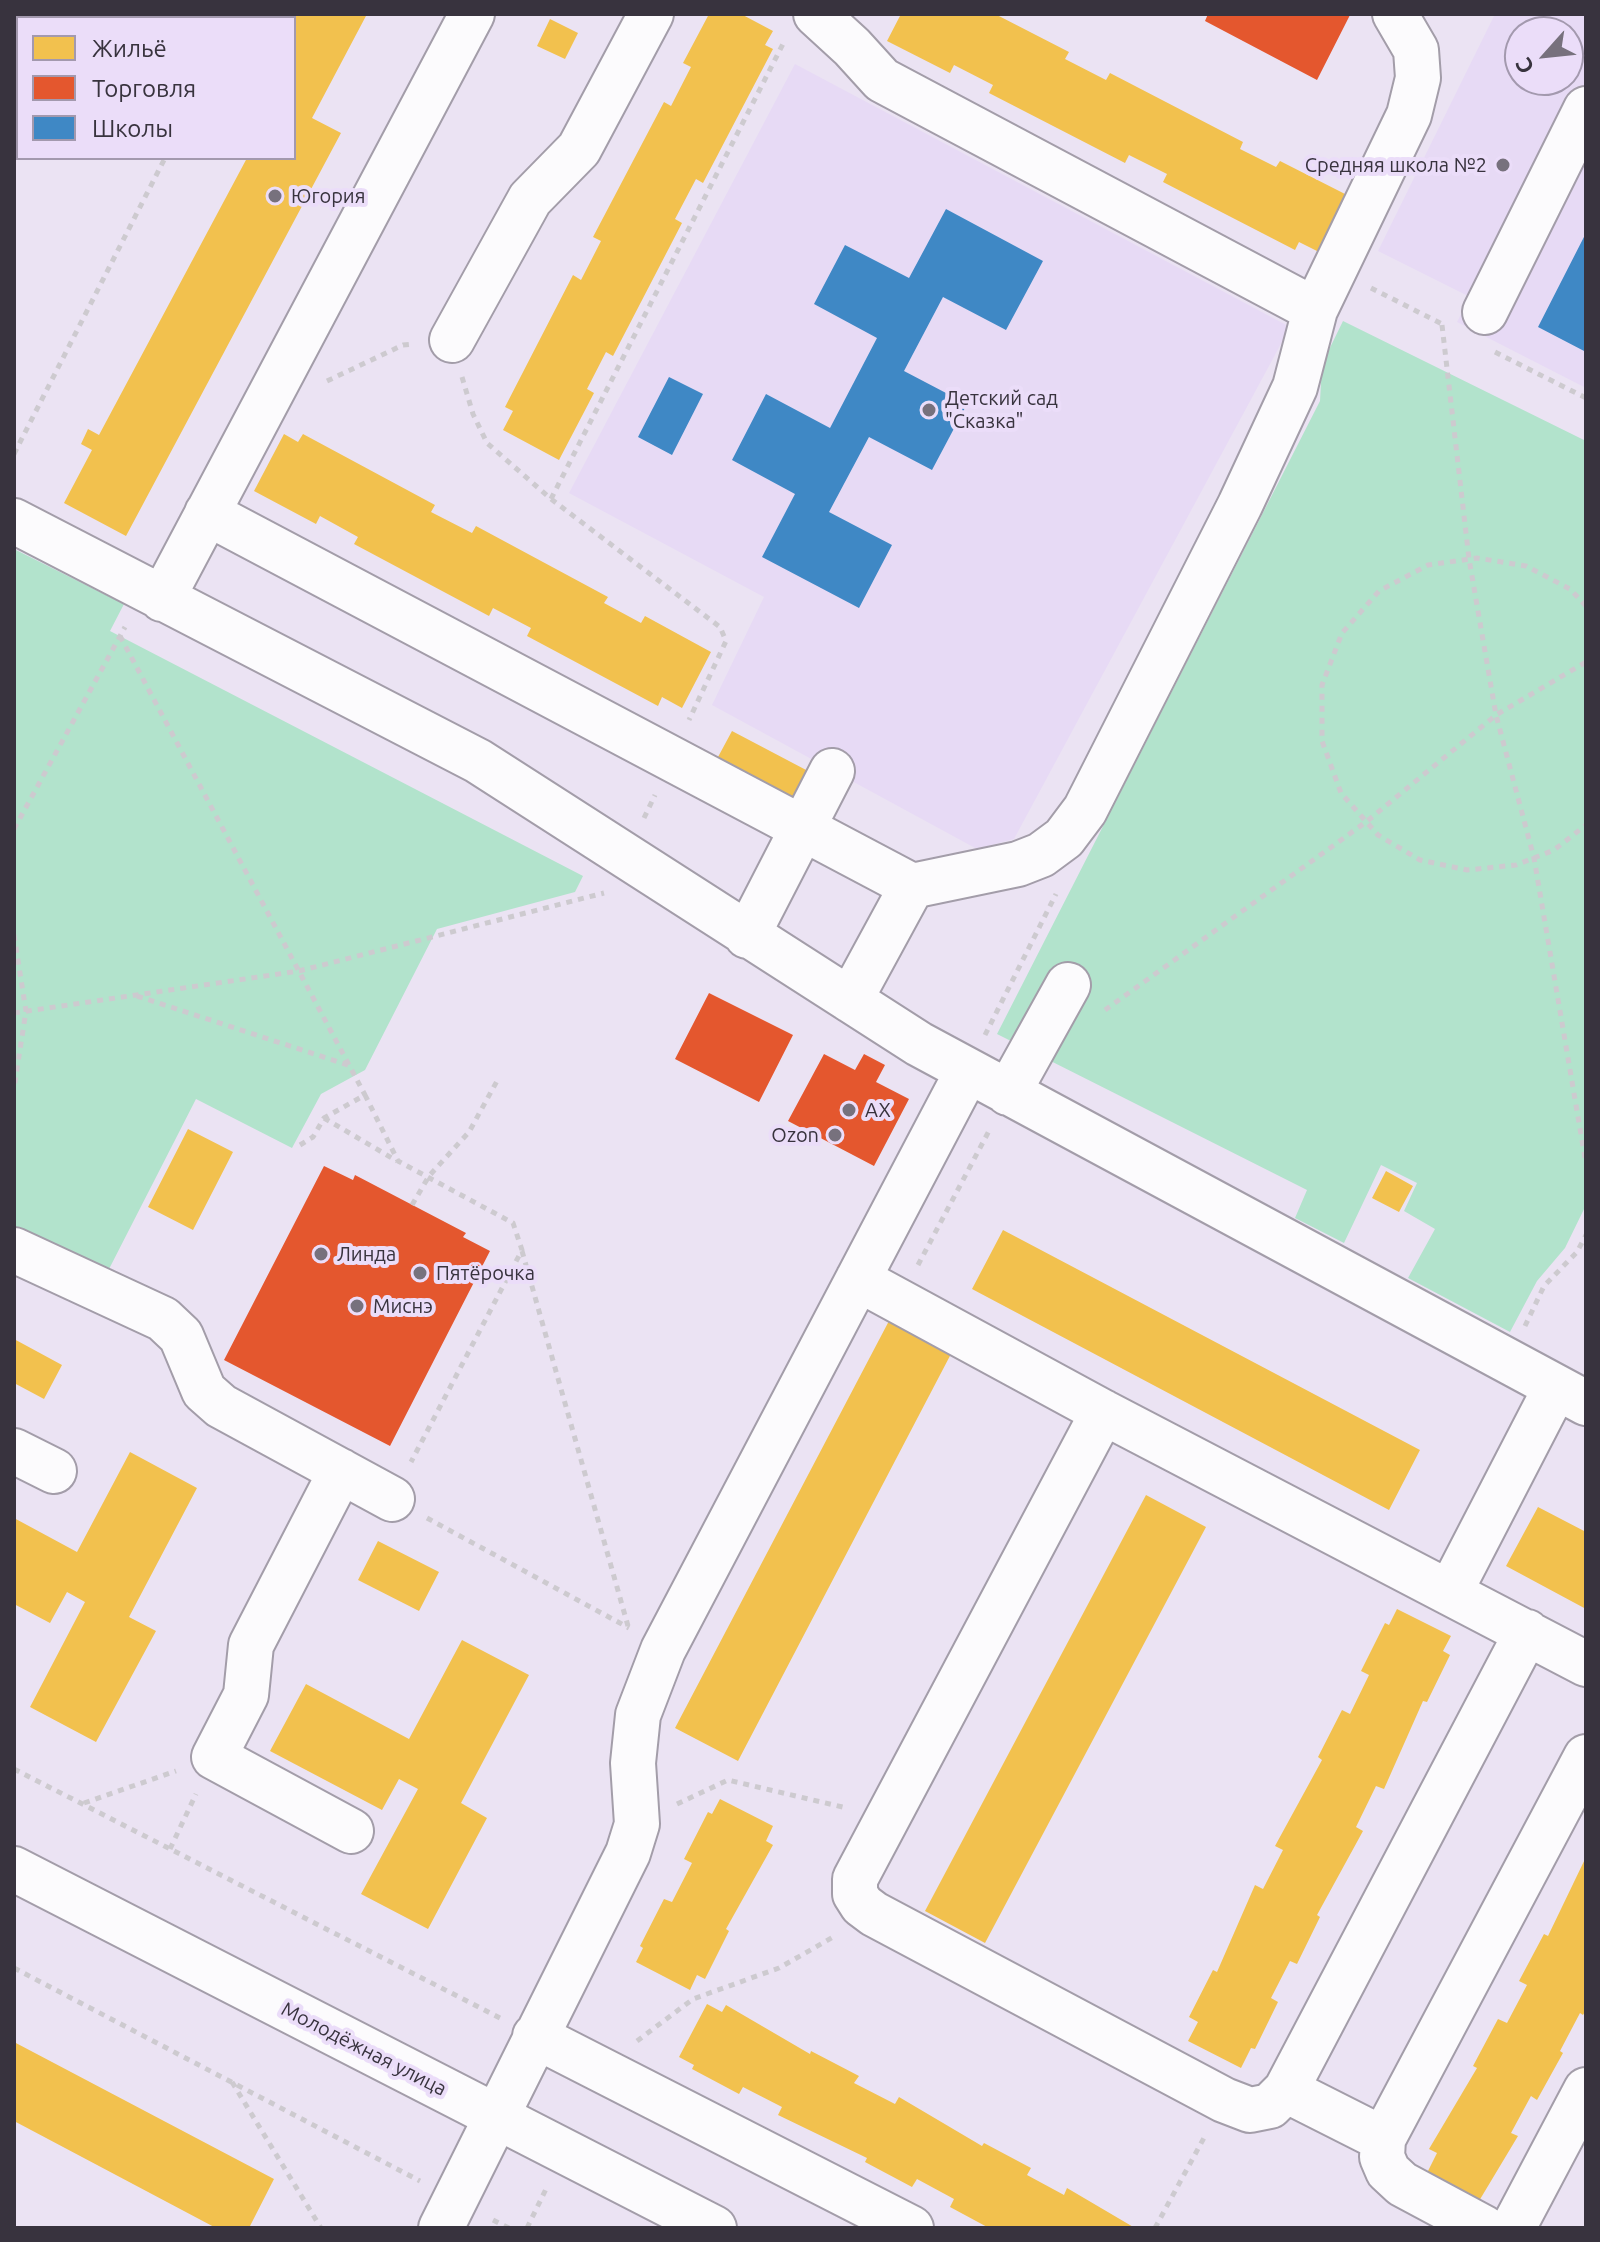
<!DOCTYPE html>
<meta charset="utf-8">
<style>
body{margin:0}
#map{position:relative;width:1600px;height:2242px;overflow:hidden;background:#ebe3f3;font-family:Ubuntu,sans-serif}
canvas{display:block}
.frame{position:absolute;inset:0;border:16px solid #38333e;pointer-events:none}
.legend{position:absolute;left:16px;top:16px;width:280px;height:144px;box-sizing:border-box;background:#ebddf9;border:2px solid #a399ae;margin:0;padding:10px 14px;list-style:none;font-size:24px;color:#38333e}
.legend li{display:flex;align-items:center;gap:16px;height:40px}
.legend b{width:40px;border:2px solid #a399ae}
.north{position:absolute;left:1504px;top:16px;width:80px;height:80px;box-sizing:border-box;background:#ebddf9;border:2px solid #a399ae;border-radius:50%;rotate:243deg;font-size:22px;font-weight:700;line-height:32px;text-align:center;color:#38333e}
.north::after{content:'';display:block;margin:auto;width:28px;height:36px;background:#77717d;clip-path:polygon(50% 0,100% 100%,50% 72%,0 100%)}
</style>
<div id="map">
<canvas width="1600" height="2242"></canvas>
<div class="frame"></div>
<ul class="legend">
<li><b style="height:22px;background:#f2c14e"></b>Жильё</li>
<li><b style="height:22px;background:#e4572e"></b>Торговля</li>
<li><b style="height:22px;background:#3f88c5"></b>Школы</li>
</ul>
<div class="north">С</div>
</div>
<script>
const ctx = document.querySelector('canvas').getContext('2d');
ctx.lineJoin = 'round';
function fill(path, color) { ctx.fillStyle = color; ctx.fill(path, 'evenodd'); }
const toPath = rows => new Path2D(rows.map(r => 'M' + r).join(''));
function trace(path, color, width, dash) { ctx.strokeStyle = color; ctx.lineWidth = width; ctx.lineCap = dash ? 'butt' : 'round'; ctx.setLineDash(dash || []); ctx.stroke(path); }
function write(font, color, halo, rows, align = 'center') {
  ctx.font = font + ' Ubuntu,sans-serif'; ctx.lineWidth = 8; ctx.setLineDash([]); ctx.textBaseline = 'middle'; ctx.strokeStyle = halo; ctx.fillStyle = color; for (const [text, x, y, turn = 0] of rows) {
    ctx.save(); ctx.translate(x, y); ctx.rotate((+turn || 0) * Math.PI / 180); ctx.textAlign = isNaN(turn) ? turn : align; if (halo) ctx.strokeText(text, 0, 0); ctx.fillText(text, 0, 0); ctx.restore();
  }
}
fill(toPath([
 [1495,14,1586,14,1586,388,1457,322,1470,297,1378,251],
 [1520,32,1568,32,1568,80,1520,80],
 [795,64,1290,327,1014,839,977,849,712,705,764,597,569,493]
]), '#e7daf5');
fill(toPath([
 [1343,321,1586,441,1586,1205,1565,1248,1537,1281,1510,1332,1408,1278,1435,1229,1404,1211,1417,1183,1381,1165,1344,1243,1295,1218,1307,1190,997,1034,1320,401,1322,364],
 [14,549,124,604,110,631,583,876,575,892,437,929,365,1070,321,1094,292,1148,196,1099,108,1271,14,1231]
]), '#b2e3cc');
fill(toPath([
 [288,14,367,14,312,118,341,133,126,536,64,503,92,450,81,444,88,429,99,435,247,158,294,158,294,18,286,18],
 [709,14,741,14,773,31,765,45,773,49,703,183,696,179,675,219,682,223,613,356,606,352,587,389,594,393,559,460,503,430,513,411,505,407,573,275,581,280,601,241,593,237,664,102,671,106,691,67,683,63],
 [901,14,995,14,1069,52,1065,59,1106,80,1110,73,1243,142,1240,149,1276,167,1280,161,1347,195,1319,252,1299,242,1295,250,1163,182,1167,174,1129,155,1125,163,989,93,993,85,954,65,950,73,887,41],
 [550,19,578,33,565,59,537,46],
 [284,434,298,442,303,434,435,505,431,512,472,533,476,526,608,597,604,603,641,623,645,616,711,652,682,708,662,697,658,706,527,636,531,628,493,608,489,616,354,544,358,537,320,516,316,524,254,491],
 [732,731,808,771,786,811,711,770],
 [188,1129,233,1152,193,1230,148,1207],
 [1386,1171,1413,1186,1399,1212,1372,1198],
 [1003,1230,1420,1450,1389,1510,972,1289],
 [890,1319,952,1352,738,1761,675,1728],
 [14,1339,62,1365,44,1399,14,1383],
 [130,1452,197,1488,129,1617,156,1631,96,1742,30,1707,85,1602,67,1592,50,1623,14,1604,14,1518,77,1552],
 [1146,1495,1206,1527,985,1943,925,1911],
 [1538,1507,1586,1532,1586,1609,1506,1566],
 [378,1541,439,1572,419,1611,358,1580],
 [1397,1609,1451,1636,1443,1651,1450,1655,1427,1702,1423,1701,1384,1789,1376,1786,1356,1827,1363,1831,1317,1915,1320,1917,1297,1964,1290,1961,1271,1998,1278,2002,1255,2049,1251,2048,1241,2068,1188,2041,1198,2022,1189,2017,1213,1970,1217,1972,1255,1885,1263,1889,1283,1850,1275,1846,1322,1760,1318,1757,1342,1710,1350,1714,1369,1675,1361,1671,1385,1623,1389,1625],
 [462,1640,529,1675,461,1803,487,1818,428,1929,361,1894,418,1789,399,1779,382,1810,270,1751,306,1684,409,1739],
 [720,1799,773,1826,766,1841,773,1845,726,1929,729,1931,705,1979,697,1975,690,1990,636,1962,643,1948,640,1946,664,1899,672,1902,692,1863,684,1859,708,1812,712,1814],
 [1586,1857,1586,2010,1583,2015,1580,2013,1560,2051,1563,2053,1537,2100,1531,2096,1511,2133,1518,2136,1479,2201,1427,2173,1437,2153,1429,2149,1477,2068,1473,2066,1498,2019,1507,2023,1527,1985,1519,1981,1544,1934,1548,1936],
 [707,2004,722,2012,726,2005,810,2054,811,2051,859,2076,854,2083,895,2104,899,2097,982,2146,984,2143,1031,2168,1027,2175,1064,2195,1067,2188,1135,2228,989,2228,950,2207,954,2199,917,2179,912,2187,865,2162,867,2158,778,2115,782,2107,743,2087,739,2094,692,2069,694,2065,679,2057],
 [14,2042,274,2179,249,2228,216,2228,14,2121]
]), '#f2c14e');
fill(toPath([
 [1208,14,1348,14,1350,15,1317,80,1205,21],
 [709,993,793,1035,759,1102,675,1059],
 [824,1054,855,1070,864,1054,885,1065,876,1082,909,1099,874,1166,788,1121],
 [324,1166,353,1180,355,1175,466,1233,463,1237,490,1251,390,1446,224,1360]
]), '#e4572e');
fill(toPath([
 [946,209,1043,261,1006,330,943,297,904,371,967,404,932,470,869,437,829,512,892,545,859,608,762,557,795,494,732,460,766,394,830,428,877,338,814,304,845,245,909,278],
 [1586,233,1586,352,1538,327],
 [669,377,703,394,672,455,638,437]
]), '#3f88c5');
const minor = toPath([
 [816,14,852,47,882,80,1315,310],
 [1485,312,1586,109],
 [452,340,530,199,579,149,651,14],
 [207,513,912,886,1018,864,1041,855,1064,838,1085,810,1240,505,1295,387,1315,310,1409,115,1418,78,1416,50,1395,14],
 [14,521,478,761,919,1044,1586,1403],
 [162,599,472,14],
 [747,936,832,771],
 [850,1000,912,886],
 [1008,1093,1068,985],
 [14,1250,163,1319,181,1336,204,1391,221,1406,392,1499],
 [858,1279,1103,1412,1586,1664],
 [1103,1412,855,1879,855,1894,862,1905,874,1914,1224,2100,1250,2110,1270,2106,1286,2090,1383,2139],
 [14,1451,54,1471],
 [341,1471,251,1645,246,1695,214,1757,351,1831],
 [1451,1590,1556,1387],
 [14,1869,714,2228],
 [535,2036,911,2228],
 [1286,2090,1527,1632],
 [441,2228,628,1853,637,1824,633,1763,638,1715,663,1650,967,1072],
 [1484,2228,1402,2184,1388,2171,1382,2157,1383,2139,1586,1757],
 [1513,2228,1586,2090]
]);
const major = toPath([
 [74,18,76,14],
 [14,132,18,125]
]);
trace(minor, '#a39da9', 48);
trace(major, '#c8c4cd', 48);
trace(toPath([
 [207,14,208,18],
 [1371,288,1444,325],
 [1442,325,1469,559,1496,715,1534,858,1586,1164],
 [1495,352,1586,398],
 [462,377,473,414,487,443,551,499,720,627,726,641,689,720],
 [327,381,403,345,413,344],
 [14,454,165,158],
 [551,499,785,40],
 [1586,606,1570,589,1526,566,1477,558,1428,565,1379,591,1342,633,1322,685,1322,741,1341,793,1378,835,1420,860,1467,870,1516,865,1554,850,1586,825],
 [120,636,365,1095],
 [644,818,655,795],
 [14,829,125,627],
 [14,935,26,1011,14,1088],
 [137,996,348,1065],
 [1105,1010,1366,822,1496,715,1586,662],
 [14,1013,299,971,604,893],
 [985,1035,1056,894],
 [324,1118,397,1161],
 [300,1145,313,1137,324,1118,365,1095,398,1161,513,1223,522,1250,411,1462],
 [412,1205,429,1176,469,1132,497,1081],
 [522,1251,628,1626],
 [918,1265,990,1129],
 [1525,1326,1544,1286,1577,1252,1586,1235],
 [427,1518,629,1628],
 [14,1769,500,2018],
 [84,1803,176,1771],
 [677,1804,728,1780,847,1808],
 [170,1849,196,1794],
 [14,1968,420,2181],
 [637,2041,693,1999,779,1968,835,1936],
 [232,2082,321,2228],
 [493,2220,509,2228],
 [527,2228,547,2187],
 [1155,2228,1205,2136]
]), '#cdcacf', 5, [6, 6]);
trace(minor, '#fcfbfd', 44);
trace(major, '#f5f0f1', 44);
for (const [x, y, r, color] of [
 [1503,165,8,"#77717d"],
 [275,196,8,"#77717d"],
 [929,410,8,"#77717d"],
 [849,1110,8,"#77717d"],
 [835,1135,8,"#77717d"],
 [321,1254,8,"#77717d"],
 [420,1273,8,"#77717d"],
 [357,1306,8,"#77717d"]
]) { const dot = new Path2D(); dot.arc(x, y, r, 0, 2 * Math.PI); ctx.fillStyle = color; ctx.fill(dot); trace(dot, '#ebddf9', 3); }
write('20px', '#38333e', '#ebddf9', [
 ["Средняя школа №2",1487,165,"right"],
 ["Югория",291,196],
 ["Детский сад",945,398],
 ["\"Сказка\"",945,421],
 ["АХ",865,1110],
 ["Ozon",819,1135,"right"],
 ["Линда",337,1254],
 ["Пятёрочка",436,1273],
 ["Миснэ",373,1306]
], 'left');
write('20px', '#38333e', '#ebddf9', [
 ["Молодёжная улица",364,2049,27]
]);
</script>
